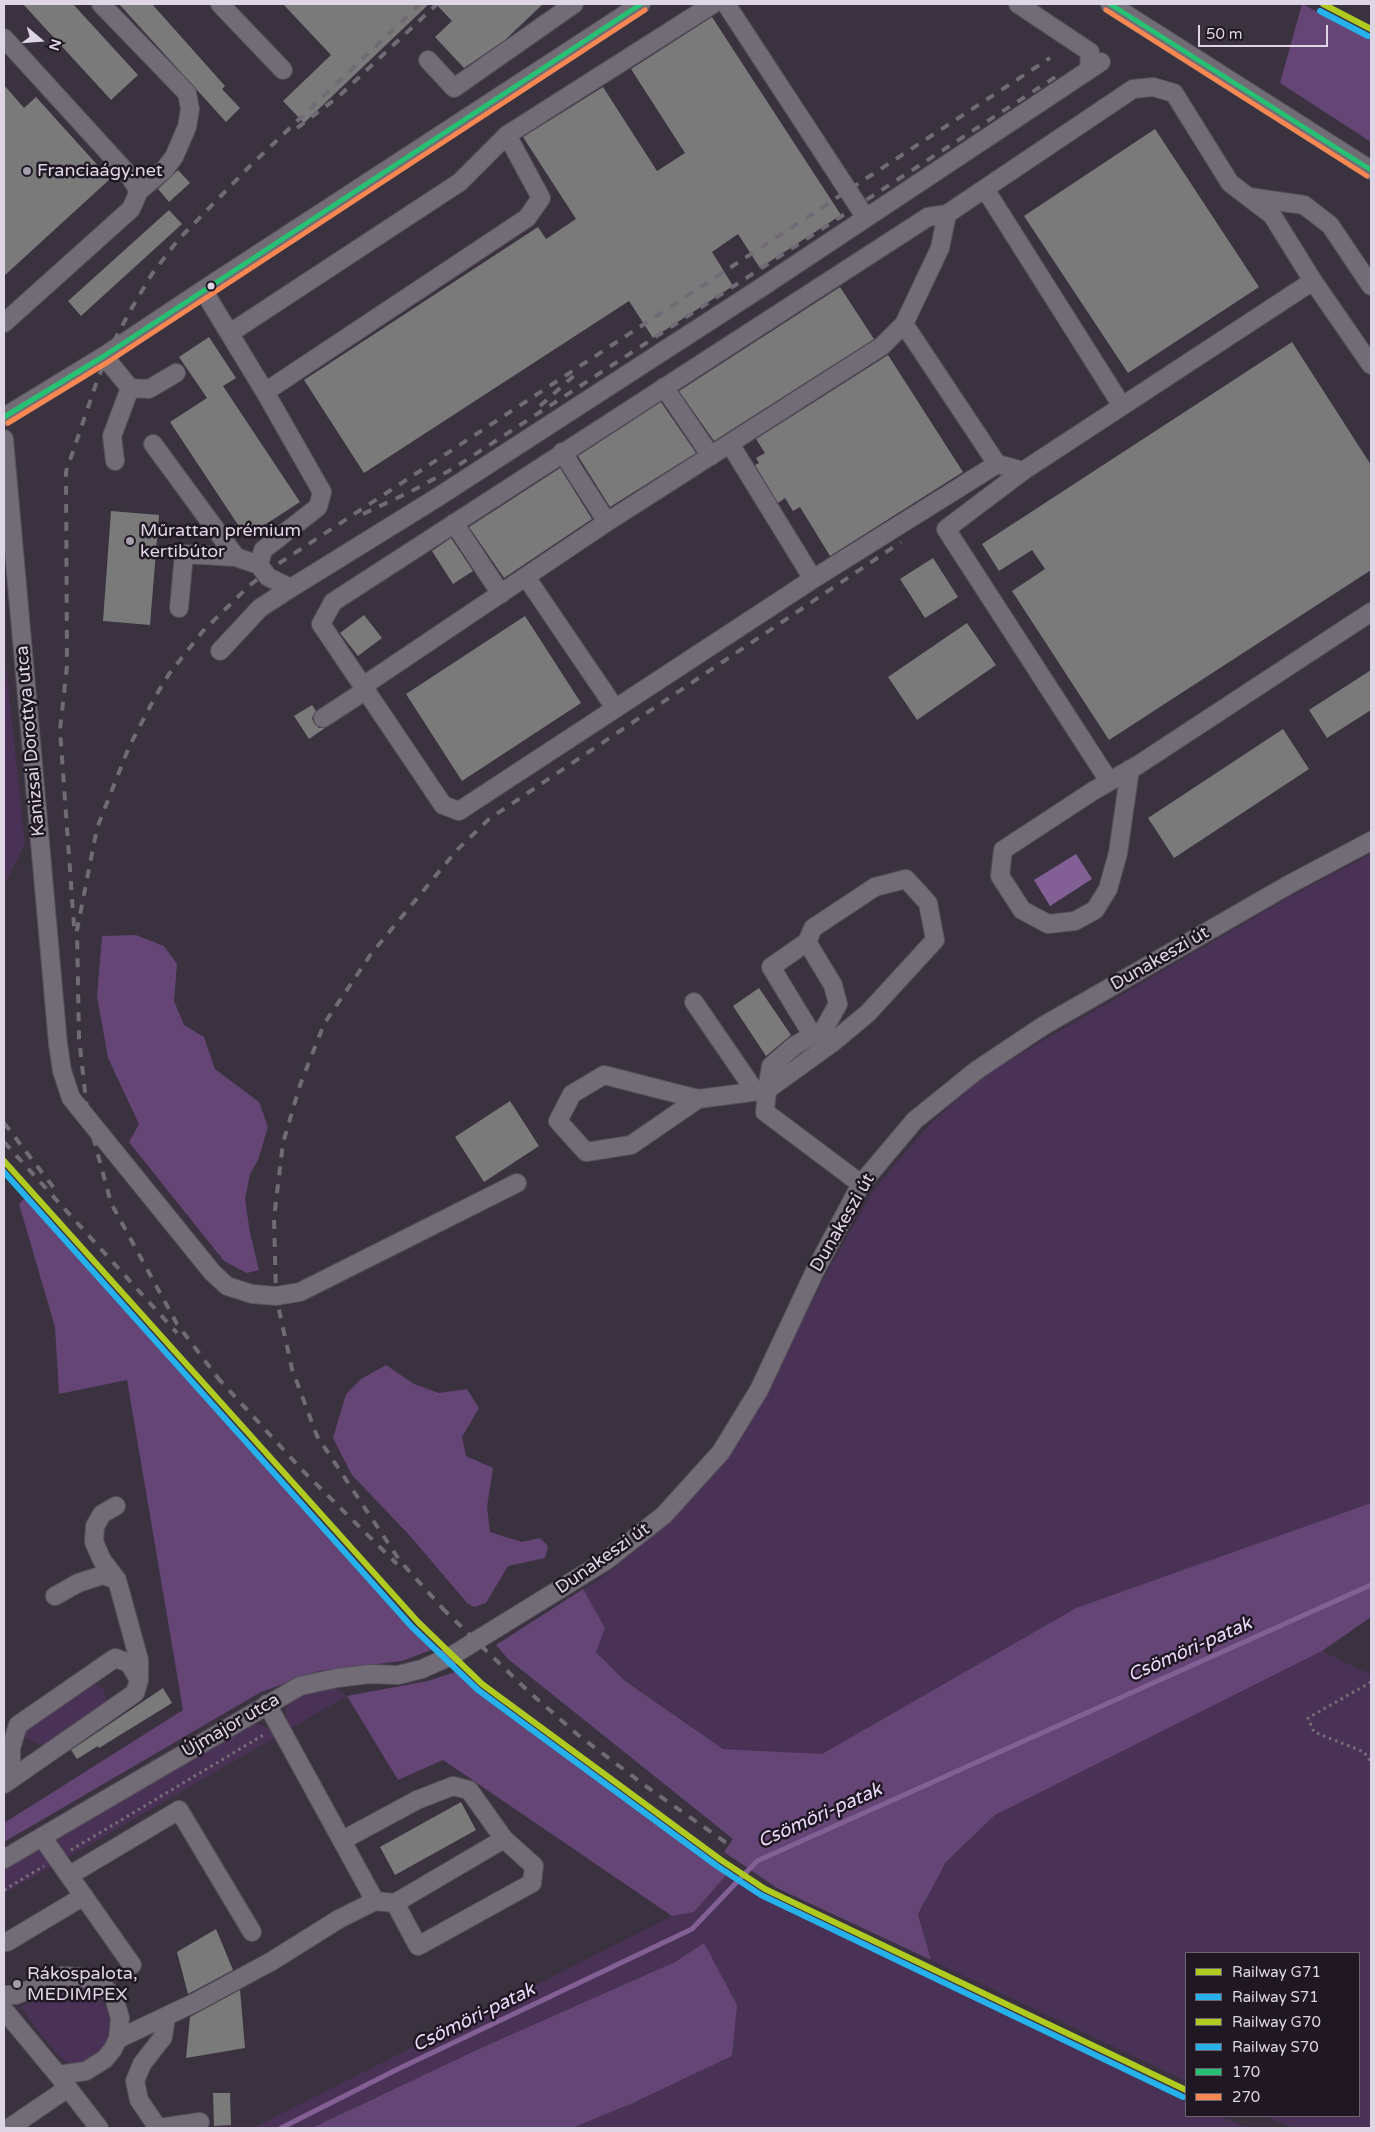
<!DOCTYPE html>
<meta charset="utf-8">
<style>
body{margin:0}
#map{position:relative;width:1375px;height:2132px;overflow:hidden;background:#3a323f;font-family:"Varela Round",sans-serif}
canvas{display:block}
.frame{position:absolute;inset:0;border:5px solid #dfd6e5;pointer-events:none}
.legend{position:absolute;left:1185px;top:1952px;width:175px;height:165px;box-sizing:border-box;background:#1f1823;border:1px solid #6c6471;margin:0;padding:6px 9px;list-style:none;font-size:15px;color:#dfd6e5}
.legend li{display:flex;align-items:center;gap:10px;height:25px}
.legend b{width:25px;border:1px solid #6c6471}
.north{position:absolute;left:15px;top:15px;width:50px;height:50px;-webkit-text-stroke:4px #1f1823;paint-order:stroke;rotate:108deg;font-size:14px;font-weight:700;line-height:20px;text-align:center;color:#dfd6e5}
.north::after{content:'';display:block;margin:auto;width:18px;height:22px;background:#dfd6e5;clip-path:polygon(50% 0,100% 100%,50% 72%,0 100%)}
.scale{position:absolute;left:1198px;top:25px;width:130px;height:22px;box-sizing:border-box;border:2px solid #dfd6e5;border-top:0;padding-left:6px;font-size:15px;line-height:18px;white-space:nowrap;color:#dfd6e5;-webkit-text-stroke:4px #1f1823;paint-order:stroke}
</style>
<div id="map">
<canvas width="1375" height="2132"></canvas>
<div class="frame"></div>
<ul class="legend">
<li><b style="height:6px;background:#b0cb1f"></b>Railway G71</li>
<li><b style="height:6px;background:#26b1eb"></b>Railway S71</li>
<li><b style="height:6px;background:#b0cb1f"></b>Railway G70</li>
<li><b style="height:6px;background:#26b1eb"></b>Railway S70</li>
<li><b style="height:6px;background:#26c172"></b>170</li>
<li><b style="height:6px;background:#f88751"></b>270</li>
</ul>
<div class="north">N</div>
<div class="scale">50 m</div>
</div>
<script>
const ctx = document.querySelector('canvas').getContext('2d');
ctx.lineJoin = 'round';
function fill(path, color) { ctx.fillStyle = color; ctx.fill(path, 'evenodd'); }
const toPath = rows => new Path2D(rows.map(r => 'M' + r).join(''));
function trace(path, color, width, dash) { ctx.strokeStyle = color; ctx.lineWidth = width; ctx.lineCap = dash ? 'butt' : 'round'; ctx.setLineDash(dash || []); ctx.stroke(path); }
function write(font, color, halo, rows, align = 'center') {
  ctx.font = font + ' "Varela Round",sans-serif'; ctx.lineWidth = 5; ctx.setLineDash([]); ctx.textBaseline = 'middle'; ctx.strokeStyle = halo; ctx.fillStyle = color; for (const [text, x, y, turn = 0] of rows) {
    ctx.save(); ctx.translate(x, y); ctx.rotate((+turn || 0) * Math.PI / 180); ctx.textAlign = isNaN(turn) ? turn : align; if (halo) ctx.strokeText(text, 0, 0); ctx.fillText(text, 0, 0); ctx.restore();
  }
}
fill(toPath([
 [4,648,25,844,4,886],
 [1371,854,1371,1503,1076,1608,822,1754,723,1749,624,1679,596,1652,605,1628,583,1590,604,1576,670,1521,727,1455,768,1391,824,1278,872,1192,928,1126,986,1074,1293,895],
 [1322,1651,1371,1675,1371,2128,1293,2128,1265,2116,1359,2116,1359,1953,1186,1953,1186,2081,931,1960,918,1914,946,1862,995,1815],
 [94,1683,103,1689,108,1702,57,1741,42,1746,27,1739,24,1735,27,1728],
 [336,1688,347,1696,4,1894,4,1864,251,1721,267,1728,286,1718,286,1709,292,1698,306,1690],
 [727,1874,771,1902,1186,2102,1186,2116,1219,2116,1248,2128,572,2128,633,2103,732,2056,704,1943,675,1962,483,2047,312,2128,253,2128,672,1916,694,1912],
 [68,1984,80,1985,94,1991,108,2010,111,2025,109,2038,100,2054,90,2061,79,2064,70,2064,61,2058,38,2031,21,2007,55,1987]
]), '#493256');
fill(toPath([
 [1302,4,1371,39,1371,142,1280,83],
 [136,935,164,946,177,964,174,1001,184,1025,204,1037,215,1069,259,1102,268,1127,258,1160,250,1174,245,1199,250,1233,259,1270,247,1273,224,1261,129,1142,139,1124,108,1058,97,996,102,936],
 [25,1198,434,1649,402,1661,319,1671,261,1692,4,1842,4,1823,183,1710,127,1380,59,1394,55,1327,19,1204],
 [386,1365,414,1384,439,1393,467,1389,479,1408,462,1437,466,1456,493,1468,487,1507,490,1532,522,1542,540,1538,548,1546,545,1558,508,1566,486,1603,474,1607,467,1603,411,1537,352,1475,333,1438,346,1394,361,1379],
 [1371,1503,1371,1617,1322,1651,995,1815,946,1862,918,1914,931,1960,777,1888,724,1852,733,1839,508,1659,496,1645,583,1589,605,1628,596,1652,624,1680,723,1749,822,1754,1076,1608],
 [455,1672,478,1694,727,1874,694,1912,672,1916,443,1760,398,1780,347,1696,428,1681],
 [704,1943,737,2005,732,2056,633,2103,572,2128,312,2128,483,2047,675,1962]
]), '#644576');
fill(toPath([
 [1076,854,1092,879,1050,906,1034,880]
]), '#826096');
trace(toPath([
 [281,2128,396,2070,692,1929,757,1861,1371,1585]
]), '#826096', 5);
fill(toPath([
 [23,4,73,4,138,75,111,100],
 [119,4,152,4,225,86,222,89,240,108,226,122],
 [283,4,429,4,304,123,283,101,331,55],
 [436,4,543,4,505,40,464,68,435,37,452,21],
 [712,17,841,215,760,268,738,234,712,252,733,286,653,338,629,301,364,473,304,380,538,227,546,239,576,219,523,137,603,87,657,171,685,153,631,69],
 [4,85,24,108,36,97,110,179,4,276],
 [1155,129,1259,287,1128,373,1024,216],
 [178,170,190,183,169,202,158,189],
 [169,210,182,224,81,316,68,301],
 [840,287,874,339,714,441,679,391],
 [209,337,236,378,223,386,300,502,246,537,170,422,207,398,179,357],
 [1292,342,1371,465,1371,570,1109,740,1012,591,1045,569,1032,550,999,571,982,544],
 [888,355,963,472,830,556,800,507,793,511,785,498,778,503,755,465,759,463,756,458,765,453,756,439],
 [661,402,696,453,610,507,578,456],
 [560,468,592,519,504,578,469,527],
 [111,511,159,515,150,625,103,621],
 [451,538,473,571,453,584,432,551],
 [933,558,958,597,925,618,900,579],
 [364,615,382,638,358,656,340,633],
 [525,616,581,703,462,781,406,694],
 [967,623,996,665,917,720,888,677],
 [1371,670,1371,710,1327,738,1309,710],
 [312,705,316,711,312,718,314,723,319,728,325,728,309,739,294,716],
 [1283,729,1309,769,1174,858,1148,818],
 [759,988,791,1035,766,1056,733,1006],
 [510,1101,539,1146,484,1182,455,1137],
 [163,1688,172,1703,99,1748,98,1746,77,1759,71,1750],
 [461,1802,476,1830,395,1875,380,1847],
 [216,1929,233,1970,188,1994,177,1952],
 [240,1990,245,2048,186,2058,190,2017],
 [213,2093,230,2093,231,2125,214,2126]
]), '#7a7a7a');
const minor = toPath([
 [101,4,187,93,190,109,187,127,174,157,164,170,139,191],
 [220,4,283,70],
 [726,4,866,218],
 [1018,4,1090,52,1089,70],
 [1110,4,1371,170],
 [4,38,128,174,139,191,131,209,4,323],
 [428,60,454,88,574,4],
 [1153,87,1174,93,1230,183,1272,215,1313,281,1023,471,997,464,813,579,459,811,443,805,321,624,333,602,928,217,947,214,1133,89,1153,87],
 [985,189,1122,406],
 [1249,197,1304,205,1330,225,1371,286],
 [947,214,940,248,904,324,997,464],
 [1313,281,1371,365],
 [203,290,265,392,322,492,318,507,263,550,259,565,268,577,291,588,438,497,762,287,1101,62],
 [230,333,460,182,507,135,713,4],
 [104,356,130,388,149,389,176,373],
 [664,387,711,456],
 [265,392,527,218,541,198,507,135],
 [4,417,104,356,203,290,641,4],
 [4,439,58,1044,62,1071,71,1098,212,1272,227,1286,252,1294,276,1296,300,1292,517,1183],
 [153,444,236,557,259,565],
 [730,444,813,579],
 [562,452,607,522],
 [115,461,112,436,130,388],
 [1023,471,946,529,1109,781],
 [454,523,501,594],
 [526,577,615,708],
 [179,608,184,554,236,557],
 [220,651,260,608,291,588],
 [363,686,607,522,882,346,904,324],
 [323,718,366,690],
 [1130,769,1118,853,1108,889,1095,910,1075,921,1048,924,1022,910,1000,876,1003,850,1093,791,1138,765,1371,612],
 [807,942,771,967,813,1036],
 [694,1002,755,1091],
 [698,1099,604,1075,572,1094,558,1121,586,1152,631,1145,698,1099,767,1090,771,1066,794,1046,824,1029,838,1004,833,985,807,942,813,928,875,887,906,879,928,903,935,940,868,1013,832,1043,767,1090,765,1112,861,1184],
 [116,1506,102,1514,95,1526,94,1542,102,1560,117,1580],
 [55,1596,78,1583,103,1575,117,1580,139,1660,139,1677],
 [267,1704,375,1901],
 [4,1782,11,1768,11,1748,18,1725,115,1658,129,1663,139,1680,135,1693,4,1784],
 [42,1837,132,1965],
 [343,1840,417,1800,453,1786,469,1790,504,1839],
 [4,1859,300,1686,337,1678,370,1674,398,1675,422,1669,453,1655,607,1560,664,1515,721,1452,759,1390,815,1271,861,1184,915,1120,977,1070,1043,1026,1290,884,1371,841],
 [70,1875,179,1810,252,1932],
 [7,1942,84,1896],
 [4,1995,16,1995,63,1976,79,1977,94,1981,105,1988,114,1997,120,2018,118,2039,113,2049,105,2059,86,2071,58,2075],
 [4,2010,58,2075,99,2128],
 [118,2039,194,2003,272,1961,339,1919,375,1901,395,1903,504,1839,534,1866,532,1883,418,1946,395,1903],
 [9,2128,68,2088],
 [158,2128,139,2100,135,2081,142,2064,163,2037,166,2017],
 [159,2128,200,2122]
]);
trace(minor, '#57505c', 20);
trace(toPath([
 [1371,1682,1308,1718,1314,1732,1364,1752,1371,1762],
 [71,1850,265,1734],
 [4,1890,44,1866]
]), '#767079', 3, [2.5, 4]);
trace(minor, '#726c76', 18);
trace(toPath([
 [297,128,338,97,437,4],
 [540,406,577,373],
 [363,514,410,492,454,468,1060,74],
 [74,926,60,730,67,666,66,472,97,381,111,347,130,311,152,274,178,240,250,166,420,4],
 [4,1123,57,1192],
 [4,1142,177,1333],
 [217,1377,304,1472,397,1564],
 [221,1382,177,1324,111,1203,88,1118,79,1038,77,930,97,828,129,747,155,697,169,674,203,631,250,585,275,566,1050,58],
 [442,1608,528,1691,578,1735,647,1787,728,1844],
 [446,1612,400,1561,317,1436,292,1369,276,1296,274,1218,283,1143,300,1085,324,1024,371,954,457,850,489,819,901,542]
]), '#716b75', 4, [9, 9]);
trace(toPath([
 [1110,4,1371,170],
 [4,417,104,356,641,4]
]), '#26c172', 5);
trace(toPath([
 [1106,10,1367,176],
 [8,423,108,362,645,10]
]), '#f88751', 5);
trace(toPath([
 [4,1161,418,1622,482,1684,721,1860,765,1889,1186,2090]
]), '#b0cb1f', 6);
trace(toPath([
 [4,1172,412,1627,478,1690,717,1866,761,1895,1183,2097]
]), '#26b1eb', 6);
trace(toPath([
 [1323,4,1371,29]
]), '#b0cb1f', 6);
trace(toPath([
 [1320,11,1368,36]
]), '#26b1eb', 6);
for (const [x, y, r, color] of [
 [27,171,5,"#a59dab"],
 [211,286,4.5,"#dfd6e5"],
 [130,541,5,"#a59dab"],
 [17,1984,5,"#a59dab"]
]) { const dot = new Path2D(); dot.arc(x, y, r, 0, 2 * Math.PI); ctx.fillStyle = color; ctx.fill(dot); trace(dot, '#1f1823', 2); }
write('18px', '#dfd6e5', '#1f1823', [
 ["Franciaágy.net",37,171],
 ["Műrattan prémium",140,531],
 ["kertibútor",140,552],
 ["Rákospalota,",27,1974],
 ["MEDIMPEX",27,1995]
], 'left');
write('18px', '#dfd6e5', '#1f1823', [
 ["Kanizsai Dorottya utca",31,741,-95],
 ["Dunakeszi út",1160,959,-30],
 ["Dunakeszi út",843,1223,-60],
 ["Dunakeszi út",603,1559,-35],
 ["Újmajor utca",231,1726,-30]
]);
write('italic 19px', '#eedafc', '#1f1823', [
 ["Csömöri-patak",1190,1650,-24],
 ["Csömöri-patak",820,1816,-24],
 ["Csömöri-patak",474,2018,-26]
]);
</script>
